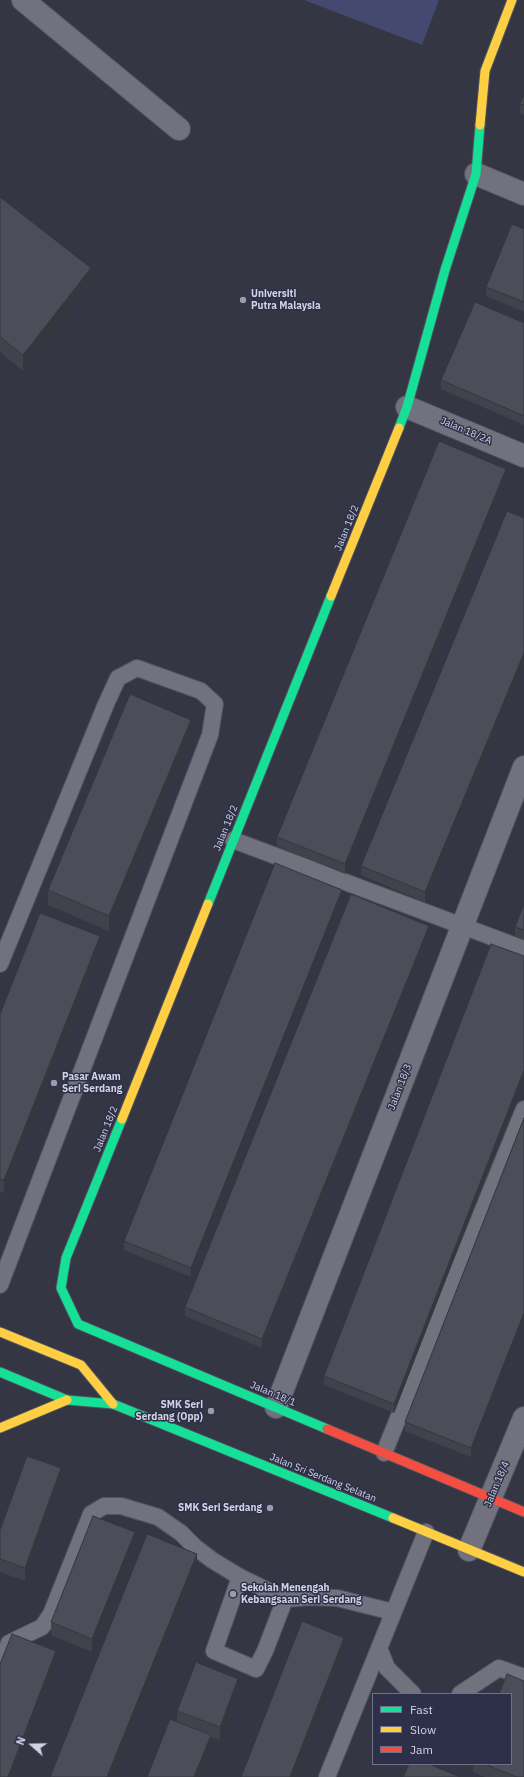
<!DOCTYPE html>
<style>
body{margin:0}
#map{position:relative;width:524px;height:1777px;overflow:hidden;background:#343644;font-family:"IBM Plex Sans",sans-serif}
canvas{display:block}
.legend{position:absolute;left:372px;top:1693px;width:140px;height:72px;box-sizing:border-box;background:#2e304a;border:1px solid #6f7188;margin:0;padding:5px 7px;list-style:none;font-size:12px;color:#d1d3e4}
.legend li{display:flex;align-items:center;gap:8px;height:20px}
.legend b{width:20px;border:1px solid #6f7188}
.north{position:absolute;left:12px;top:1725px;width:40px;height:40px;-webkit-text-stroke:3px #2e304a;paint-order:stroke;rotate:290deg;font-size:11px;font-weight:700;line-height:16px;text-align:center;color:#d1d3e4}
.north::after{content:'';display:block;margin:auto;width:14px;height:18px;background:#d1d3e4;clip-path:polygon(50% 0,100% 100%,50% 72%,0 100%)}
</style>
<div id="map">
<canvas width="524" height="1777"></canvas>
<ul class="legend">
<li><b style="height:5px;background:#16e098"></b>Fast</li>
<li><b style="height:5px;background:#ffcf43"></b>Slow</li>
<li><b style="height:5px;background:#f24e42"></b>Jam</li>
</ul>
<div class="north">N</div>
</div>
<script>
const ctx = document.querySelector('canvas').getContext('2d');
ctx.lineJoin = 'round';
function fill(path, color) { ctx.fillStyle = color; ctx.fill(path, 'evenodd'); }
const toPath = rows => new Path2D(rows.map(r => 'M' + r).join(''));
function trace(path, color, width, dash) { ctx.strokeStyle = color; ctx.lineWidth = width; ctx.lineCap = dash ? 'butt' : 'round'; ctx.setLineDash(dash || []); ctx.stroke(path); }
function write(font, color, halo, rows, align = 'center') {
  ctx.font = font + ' "IBM Plex Sans",sans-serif'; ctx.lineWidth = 3; ctx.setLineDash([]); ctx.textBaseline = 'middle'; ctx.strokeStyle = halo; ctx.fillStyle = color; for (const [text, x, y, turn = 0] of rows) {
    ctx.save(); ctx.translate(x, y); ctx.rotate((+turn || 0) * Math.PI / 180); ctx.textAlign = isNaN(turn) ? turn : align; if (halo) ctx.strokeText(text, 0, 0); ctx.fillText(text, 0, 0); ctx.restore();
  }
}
fill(toPath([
 [304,0,439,0,422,45]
]), '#454970');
const lane = toPath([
 [233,840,524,949],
 [0,964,106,704,118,678,137,668,201,691,215,704,210,735,0,1285],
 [384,1453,524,1109],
 [240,1577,214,1651,256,1669,265,1651,285,1599],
 [379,1648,387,1668,413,1694],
 [0,1667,9,1643,42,1627,51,1614,91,1514,104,1506,121,1506,158,1517,181,1533,195,1547,212,1560,240,1577,285,1599,309,1597,337,1598,393,1612],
 [460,1694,499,1668,524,1677],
 [327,1777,426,1532]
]);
const street = toPath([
 [23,0,179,129],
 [476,174,524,194],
 [407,407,524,456],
 [276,1407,524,767],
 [469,1550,524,1418]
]);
const fast = toPath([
 [399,428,407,407,445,270,476,174,480,125],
 [208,904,331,596],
 [122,1119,66,1258,61,1288,78,1324,327,1429],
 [0,1372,67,1400,113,1404,393,1518]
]);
const slow = toPath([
 [480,125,485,71,512,0],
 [331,596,399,428],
 [122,1119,208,904],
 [0,1332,81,1365,113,1404],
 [0,1428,67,1400],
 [393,1518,524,1572]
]);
const jam = toPath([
 [327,1429,524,1512]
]);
trace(lane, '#52535f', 18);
trace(street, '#52535f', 24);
trace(fast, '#52535f', 11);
trace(slow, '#52535f', 11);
trace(jam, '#52535f', 11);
trace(lane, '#71727d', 16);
trace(street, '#71727d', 22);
trace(fast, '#16e098', 9);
trace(slow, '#ffcf43', 9);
trace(jam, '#f24e42', 9);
fill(toPath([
 [524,95,524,115,520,113,520,104],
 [0,197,91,283,23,371,0,352],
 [524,229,524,312,486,296,486,287],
 [524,323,524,425,441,389,441,380],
 [506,478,345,874,277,846,277,837],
 [524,518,524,663,425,902,361,875,361,866],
 [191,735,109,931,48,905,48,890],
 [342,899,191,1277,124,1250,124,1241],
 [524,904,524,940,515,936,515,927],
 [429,935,262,1348,185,1316,185,1307],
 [100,949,4,1193,0,1192,0,1014],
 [524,956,524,1079,394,1413,324,1385,324,1376],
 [524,1118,471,1457,405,1431,405,1422],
 [61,1481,25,1581,0,1572,0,1530],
 [135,1545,92,1652,51,1635,51,1622],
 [238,1691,220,1740,211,1737,211,1748,199,1777,147,1777,177,1722,177,1711],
 [473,1764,511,1764,524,1777,485,1777,473,1772]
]), '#42424d');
fill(toPath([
 [91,268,91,283,23,371,23,355],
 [506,469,506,478,345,874,345,864],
 [524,653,524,663,425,902,425,892],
 [191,720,191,735,109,931,109,916],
 [342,890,342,899,191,1277,191,1268],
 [429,926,429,935,262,1348,262,1339],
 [100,936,100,949,4,1193,4,1180],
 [524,1070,524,1079,394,1413,394,1404],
 [524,1313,524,1322,471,1457,471,1448],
 [61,1468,61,1481,25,1581,25,1568],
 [135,1532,135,1545,92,1652,92,1639],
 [197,1554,197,1566,112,1777,107,1777],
 [344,1638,344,1650,295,1777,290,1777],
 [56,1651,56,1664,13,1777,8,1777],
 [238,1679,238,1691,220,1740,220,1727],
 [211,1735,211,1748,199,1777,194,1777]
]), '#36363e');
const building = toPath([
 [524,95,524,105,520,104,524,95],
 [0,197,91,268,23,355,0,337,0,197],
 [512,224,524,229,524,302,486,287,512,224],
 [475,302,524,323,524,416,441,380,475,302],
 [439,441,506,469,345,864,277,837,439,441],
 [507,511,524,518,524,653,425,892,361,866,507,511],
 [130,694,191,720,109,916,48,890,130,694],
 [275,863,342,890,191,1268,124,1241,275,863],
 [351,894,429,926,262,1339,185,1307,351,894],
 [524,904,524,930,515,927,524,904],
 [40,913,100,936,4,1180,0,1179,0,1014,40,913],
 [491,944,524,956,524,1070,394,1404,324,1376,491,944],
 [524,1118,524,1313,471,1448,405,1422,524,1118],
 [27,1456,61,1468,25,1568,0,1559,0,1530,27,1456],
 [93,1516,135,1532,92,1639,51,1622,93,1516],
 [147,1534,197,1554,107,1777,50,1777,147,1534],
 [302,1621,344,1638,290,1777,241,1777,302,1621],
 [12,1634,56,1651,8,1777,0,1777,0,1664,12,1634],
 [196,1662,238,1679,220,1727,177,1711,196,1662],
 [507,1674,524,1681,524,1777,517,1777,484,1764,511,1764,511,1694,499,1694,507,1674],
 [170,1719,211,1735,194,1777,147,1777,170,1719],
 [409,1764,429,1764,460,1777,403,1777,409,1764]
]);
fill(building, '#4d4d59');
trace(building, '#36363e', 1);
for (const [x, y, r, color] of [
 [243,300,4,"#9a9cac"],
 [54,1083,4,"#9a9cac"],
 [211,1411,4,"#9a9cac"],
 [270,1508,4,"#9a9cac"],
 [233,1594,4,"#9a9cac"]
]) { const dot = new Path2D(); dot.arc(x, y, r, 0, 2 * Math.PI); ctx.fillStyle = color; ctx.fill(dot); trace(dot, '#2e304a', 1.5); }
write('bold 10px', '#d1d3e4', '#2e304a', [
 ["Universiti",251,294],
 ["Putra Malaysia",251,306],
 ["Pasar Awam",62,1077],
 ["Seri Serdang",62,1089],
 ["SMK Seri",203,1405,"right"],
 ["Serdang (Opp)",203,1417,"right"],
 ["SMK Seri Serdang",262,1508,"right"],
 ["Sekolah Menengah",241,1588],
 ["Kebangsaan Seri Serdang",241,1600]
], 'left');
write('10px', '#d1d3e4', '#2e304a', [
 ["Jalan 18/2A",466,431,23],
 ["Jalan 18/2",347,528,-68],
 ["Jalan 18/2",226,828,-68],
 ["Jalan 18/3",400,1087,-69],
 ["Jalan 18/2",106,1129,-68],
 ["Jalan 18/1",273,1394,23],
 ["Jalan Sri Serdang Selatan",323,1478,22],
 ["Jalan 18/4",497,1484,-67]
]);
</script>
